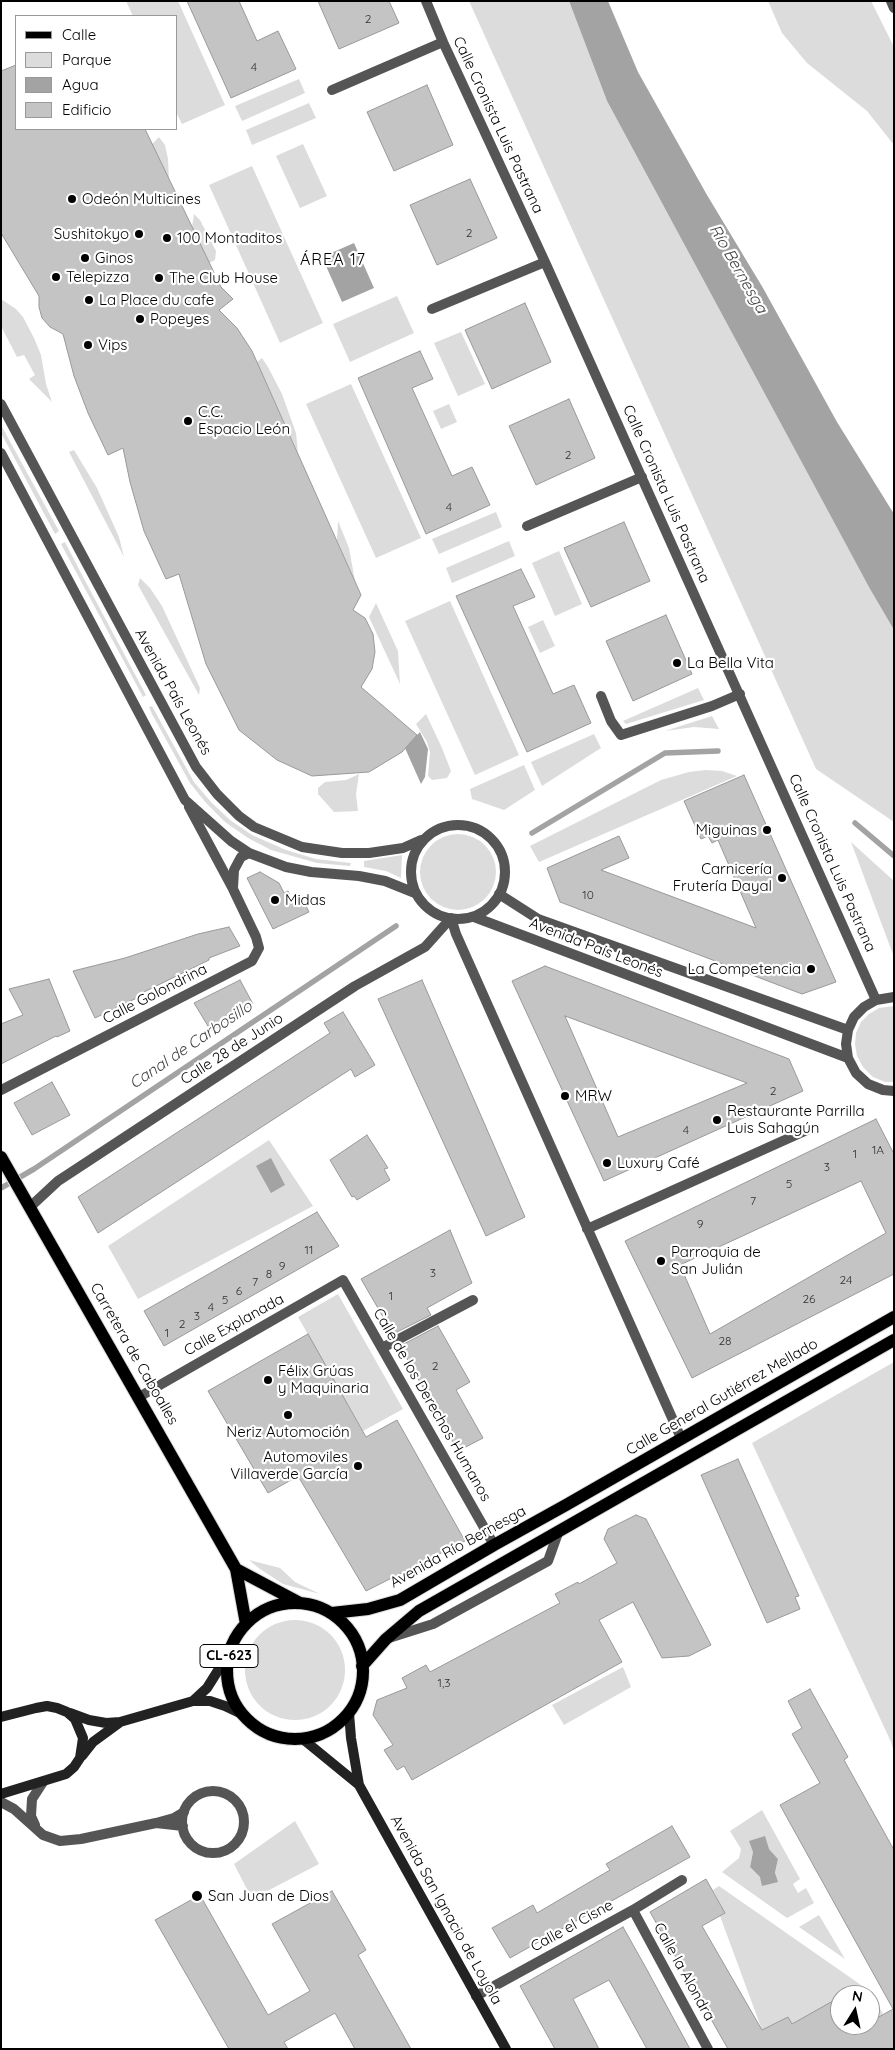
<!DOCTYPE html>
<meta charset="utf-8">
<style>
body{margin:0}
#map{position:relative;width:895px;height:2050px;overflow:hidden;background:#fff;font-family:Quicksand,sans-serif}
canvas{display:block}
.frame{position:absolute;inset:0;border:2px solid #000;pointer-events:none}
.legend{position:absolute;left:15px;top:15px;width:162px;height:115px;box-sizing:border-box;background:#fff;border:1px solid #999;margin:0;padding:6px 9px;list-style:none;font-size:15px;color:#000}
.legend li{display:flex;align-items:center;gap:10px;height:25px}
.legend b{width:25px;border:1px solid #999}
.north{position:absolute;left:830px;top:1985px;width:50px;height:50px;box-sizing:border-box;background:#fff;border:1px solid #999;border-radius:50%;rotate:10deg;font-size:14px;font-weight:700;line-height:20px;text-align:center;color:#000}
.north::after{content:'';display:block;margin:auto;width:18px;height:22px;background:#000;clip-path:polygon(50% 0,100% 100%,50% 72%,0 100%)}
</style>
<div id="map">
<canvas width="895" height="2050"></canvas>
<div class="frame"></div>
<ul class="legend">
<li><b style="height:6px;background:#000"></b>Calle</li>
<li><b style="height:14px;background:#dcdcdc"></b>Parque</li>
<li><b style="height:14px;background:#a3a3a3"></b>Agua</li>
<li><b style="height:14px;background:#c4c4c4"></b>Edificio</li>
</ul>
<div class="north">N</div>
</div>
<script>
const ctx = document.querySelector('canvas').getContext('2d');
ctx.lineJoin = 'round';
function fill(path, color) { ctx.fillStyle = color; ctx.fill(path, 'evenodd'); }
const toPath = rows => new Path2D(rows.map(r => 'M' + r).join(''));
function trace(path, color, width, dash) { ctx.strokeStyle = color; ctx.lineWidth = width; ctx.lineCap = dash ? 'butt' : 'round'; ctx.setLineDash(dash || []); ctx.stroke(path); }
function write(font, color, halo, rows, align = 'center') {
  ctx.font = font + ' Quicksand,sans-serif'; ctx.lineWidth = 4.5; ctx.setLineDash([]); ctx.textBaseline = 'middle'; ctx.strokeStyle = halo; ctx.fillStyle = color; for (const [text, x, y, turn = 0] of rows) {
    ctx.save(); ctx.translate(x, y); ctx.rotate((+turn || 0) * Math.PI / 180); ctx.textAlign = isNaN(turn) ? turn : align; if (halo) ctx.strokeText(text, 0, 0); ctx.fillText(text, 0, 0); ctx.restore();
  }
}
fill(toPath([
 [126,1,178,1,225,105,182,124,176,112,176,16,133,16],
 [469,1,569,1,607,101,870,589,894,630,894,822,816,769],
 [768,1,871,1,894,47,894,145,867,111,807,63,782,33],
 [299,79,305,93,242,121,235,106],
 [309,103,316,118,252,145,246,130],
 [159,137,165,145,168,159,169,180,152,144],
 [303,144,327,196,300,208,276,156],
 [252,166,323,323,280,343,209,185],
 [194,214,200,220,216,251,215,260,209,263,192,227],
 [397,296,414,333,350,362,333,324],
 [1,299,16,309,23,317,34,338,41,355,46,384,52,402,29,379,35,375,24,355,17,357,1,326],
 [461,332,485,384,458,396,434,343],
 [262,358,268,367,282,394,296,433,298,452,257,362],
 [351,384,421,538,376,558,306,404],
 [449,404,457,422,441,429,433,411],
 [1,425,59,531,55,534,1,433],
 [74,450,97,488,119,537,124,557,69,452],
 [496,512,502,527,439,554,432,539],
 [338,521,349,548,355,581,337,540],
 [509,541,515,556,452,583,446,568],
 [65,542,81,573,146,695,143,697,61,544],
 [559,551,582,604,555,616,532,563],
 [140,578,150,588,162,606,200,688,199,695,138,585],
 [450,601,519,755,475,775,405,621],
 [376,603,398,651,400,684,369,617],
 [543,620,555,646,540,653,528,627],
 [698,688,704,700,626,724,623,721],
 [152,706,194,782,211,802,230,820,252,835,286,850,316,859,351,863,350,866,317,863,271,850,248,838,225,822,206,803,190,783,152,714,149,707],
 [426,714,442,748,451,771,447,778,432,780,428,776,430,752,427,742,416,724],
 [712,716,719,729,694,727,665,731],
 [594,734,601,748,542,786,531,762],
 [524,765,535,790,504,810,472,799,470,789],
 [706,770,722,771,737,776,539,862,530,846,661,780,689,772],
 [359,774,356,794,358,811,334,812,318,794,318,788,325,782,346,780],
 '420 872a38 38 0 1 1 76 0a38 38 0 1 1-76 0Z',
 [851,842,894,881,894,957],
 [402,855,401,878,386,871,364,867,364,861],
 [894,1006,894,1082,885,1082,873,1077,863,1067,857,1056,855,1044,856,1033,861,1022,869,1014,879,1008],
 [269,1140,313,1206,138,1299,108,1246],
 [338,1294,403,1409,363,1431,298,1317],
 [894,1362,894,1753,891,1742,752,1443],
 [249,1560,280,1568,295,1582,320,1594,283,1584,260,1569],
 '245 1670a50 50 0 1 1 100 0a50 50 0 1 1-100 0Z',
 [623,1667,631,1687,564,1725,552,1705],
 [762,1810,800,1879,793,1884,798,1893,806,1888,814,1903,787,1918,722,1872,739,1858,741,1849,730,1831],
 [769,1849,778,1859,775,1874,760,1877,750,1867,753,1852],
 [295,1821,319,1864,252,1899,234,1864],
 [719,1886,871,1992,883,2014,870,2022,870,1995,840,1995,840,2003,792,2024,788,2017,762,2030,720,1916,725,1913,713,1890],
 [819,1915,845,1959,799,1927]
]), '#dcdcdc');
fill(toPath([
 [569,1,608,1,638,72,707,195,763,288,837,422,894,514,894,630,870,589,607,101],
 [354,243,374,288,342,302,322,257],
 [420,732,428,749,425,777,421,784,405,748],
 [271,1158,285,1185,271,1193,256,1166],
 [765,1836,769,1849,778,1859,775,1873,778,1882,762,1886,760,1877,750,1867,753,1852,749,1841]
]), '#a3a3a3');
trace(toPath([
 [855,823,894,856],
 [532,833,665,753,718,751],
 [1,1188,34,1169,396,926]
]), '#a3a3a3', 5.5);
const building = toPath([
 [187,1,239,1,257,41,278,31,296,69,231,98,187,1],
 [318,1,389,1,399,23,339,49,318,1],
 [16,65,16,129,145,129,221,287,233,299,219,310,237,328,252,351,361,595,353,610,365,618,373,634,375,652,372,669,361,687,417,735,402,752,369,772,312,776,277,760,239,730,206,664,179,574,166,579,144,531,130,482,123,448,108,455,88,413,74,376,63,334,50,327,42,318,39,307,39,296,1,233,1,71,16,65],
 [427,85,453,145,394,171,367,112,427,85],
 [470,179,497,238,437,265,410,205,470,179],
 [525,303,551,362,492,389,465,330,525,303],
 [420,351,433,379,412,388,452,476,472,467,490,505,426,534,358,378,420,351],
 [569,399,595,458,536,485,509,426,569,399],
 [624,522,650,581,591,607,564,548,624,522],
 [521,569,535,597,513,606,553,694,574,685,591,723,527,752,456,596,521,569],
 [666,615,692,674,633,701,606,641,666,615],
 [744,775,836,982,802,994,560,902,547,868,619,836,629,858,601,870,756,928,718,840,712,843,708,836,701,839,684,801,744,775],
 [260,872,279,883,284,893,288,891,293,903,302,898,309,912,273,929,247,878,260,872],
 [229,927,240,946,209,958,209,960,140,994,141,996,95,1018,73,971,125,958,198,934,229,927],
 [545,966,789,1059,803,1091,604,1181,512,981,545,966],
 [565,1016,747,1083,618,1137,565,1016],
 [49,979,70,1031,57,1037,56,1036,1,1064,1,1024,23,1015,9,989,49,979],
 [240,980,253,1004,211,1031,194,1003,240,980],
 [422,980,525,1217,486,1236,378,999,422,980],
 [343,1012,375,1065,355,1077,351,1069,98,1233,78,1197,330,1033,324,1023,343,1012],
 [52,1082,70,1115,32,1135,14,1103,52,1082],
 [876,1119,894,1154,894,1274,692,1378,625,1241,876,1119],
 [861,1181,886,1233,710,1334,680,1265,861,1181],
 [367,1135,388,1168,384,1169,390,1180,357,1200,354,1196,352,1197,330,1160,367,1135],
 [317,1212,339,1246,164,1346,144,1311,317,1212],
 [450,1230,472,1283,427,1308,431,1315,393,1334,361,1279,450,1230],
 [438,1326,470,1382,456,1390,483,1438,458,1451,400,1346,438,1326],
 [308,1334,366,1437,397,1420,465,1541,366,1591,298,1476,268,1493,208,1391,308,1334],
 [738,1459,799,1596,795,1597,800,1609,767,1623,701,1475,738,1459],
 [636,1515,646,1519,711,1645,689,1656,662,1658,633,1602,599,1620,622,1662,412,1780,404,1766,397,1770,384,1750,393,1745,373,1715,377,1700,407,1688,402,1678,426,1665,430,1672,560,1603,555,1594,578,1582,579,1584,617,1563,604,1539,608,1529,636,1515],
 [810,1689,848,1757,844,1760,894,1850,894,2049,728,2049,650,1912,706,1879,725,1913,702,1926,762,2030,788,2017,792,2024,840,1997,840,2025,870,2025,870,2022,893,2009,780,1805,820,1783,792,1734,802,1728,788,1701,810,1689],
 [672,1826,690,1857,510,1958,492,1928,533,1905,537,1913,610,1870,606,1864,672,1826],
 [332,1891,366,1950,358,1955,411,2049,355,2049,335,2013,284,2042,288,2049,229,2049,155,1920,200,1895,268,2015,310,1991,272,1924,332,1891],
 [623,1927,646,1968,690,2049,647,2049,609,1980,573,1999,599,2049,555,2049,520,1986,623,1927]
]);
fill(building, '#c4c4c4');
trace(building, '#999', 1);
const primary = toPath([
 [1,1157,236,1569,246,1624],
 [236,1569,300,1603],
 '227 1671a68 68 0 1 1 136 0a68 68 0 1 1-136 0Z',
 [332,1613,368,1609,400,1600,494,1545,566,1505,894,1317],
 [362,1666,386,1639,419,1611,894,1340]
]);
trace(primary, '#dbdbdb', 14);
trace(toPath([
 [426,1,443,42,545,262,876,1000],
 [891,1,894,8],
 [332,90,443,42],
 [432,309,545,262],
 [1,404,196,767,217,794,239,816,254,827,302,847,342,853,369,853,403,848,421,840],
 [1,453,185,800,231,841,249,853,286,867,311,872,359,876,385,881,415,893],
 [527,526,642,477],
 [601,696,611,721,621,735,712,706,740,694],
 '411 872a47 47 0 1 1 94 0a47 47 0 1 1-94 0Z',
 [233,888,234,870,241,857,249,853],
 [499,894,538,919,848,1030],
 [474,917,848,1058],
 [451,918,456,934,681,1438],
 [894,997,876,1000,864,1007,854,1017,848,1030,846,1044,848,1058,856,1073,868,1084,883,1090,894,1091],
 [1,1090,252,961,259,948,256,937,233,889,189,807],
 [30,1207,58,1181,355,986,425,947,451,918],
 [587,1229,807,1130],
 [382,1348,473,1300],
 [139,1397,343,1280,494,1545],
 [389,1638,433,1624,548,1561,558,1533],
 '182 1822a31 31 0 1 1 62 0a31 31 0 1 1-62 0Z',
 [1,1802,14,1809,43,1835,60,1841,81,1839,156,1823],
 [35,1825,31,1816,32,1799,43,1782],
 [183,1826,156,1823,174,1818,184,1812],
 [633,1910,708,2049],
 [476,1996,633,1910,682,1880]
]), '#555', 10);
trace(toPath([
 [193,1701,207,1688,229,1653],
 [70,1713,89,1720,106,1723,120,1722,193,1701,210,1701,225,1706,244,1715],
 [349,1713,351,1738,359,1785,506,2049],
 [1,1717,36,1708,47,1706,57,1708,67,1712,75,1719,83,1738,80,1758,74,1767,66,1774,1,1794],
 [304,1740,359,1785],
 [82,1756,93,1742,119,1723]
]), '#222', 10);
trace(primary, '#000', 12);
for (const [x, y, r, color] of [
 [72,199,5,"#000"],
 [139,234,5,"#000"],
 [167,238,5,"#000"],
 [85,258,5,"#000"],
 [56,277,5,"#000"],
 [159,278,5,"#000"],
 [89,300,5,"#000"],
 [140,319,5,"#000"],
 [88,345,5,"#000"],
 [188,421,5,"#000"],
 [677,663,5,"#000"],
 [767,830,5,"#000"],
 [782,878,5,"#000"],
 [275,900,5,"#000"],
 [811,969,5,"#000"],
 [565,1096,5,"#000"],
 [717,1120,5,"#000"],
 [607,1163,5,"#000"],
 [661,1261,5,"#000"],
 [268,1380,5,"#000"],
 [288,1415,5,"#000"],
 [358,1466,5,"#000"],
 [197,1896,6,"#000"]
]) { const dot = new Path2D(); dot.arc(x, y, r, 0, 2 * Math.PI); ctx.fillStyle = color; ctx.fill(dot); trace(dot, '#fff', 2); }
write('12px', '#313131', null, [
 ["2",368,19],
 ["4",254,67],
 ["2",469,233],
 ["2",568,455],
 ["4",449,507],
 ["10",588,895],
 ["2",773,1091],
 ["4",686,1130],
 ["1A",878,1150],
 ["1",855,1154],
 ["3",827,1167],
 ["5",789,1184],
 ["7",753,1201],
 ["9",700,1224],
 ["11",309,1250],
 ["9",282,1266],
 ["3",433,1273],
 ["8",269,1274],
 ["24",846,1280],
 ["7",255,1282],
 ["6",239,1291],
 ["1",391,1296],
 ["26",809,1299],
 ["5",225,1300],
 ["4",211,1307],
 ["3",197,1316],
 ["2",182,1324],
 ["1",167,1333],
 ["28",725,1341],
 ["2",435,1366],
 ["1,3",444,1683]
]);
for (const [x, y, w] of [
 [229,1656,58]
]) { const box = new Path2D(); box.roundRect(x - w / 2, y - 11.5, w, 23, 4); ctx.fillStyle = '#fff'; ctx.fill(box); trace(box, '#000', 1); }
write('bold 14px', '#000', null, [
 ["CL-623",229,1656]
]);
write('15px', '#000', '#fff', [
 ["Calle Cronista Luis Pastrana",498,125,65],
 ["Calle Cronista Luis Pastrana",666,494,66],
 ["Avenida País Leonés",173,692,61],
 ["Calle Cronista Luis Pastrana",832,863,66],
 ["Avenida País Leonés",596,948,21],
 ["Calle Golondrina",155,994,-27],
 ["Calle 28 de Junio",232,1049,-33],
 ["Calle Explanada",234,1325,-29],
 ["Carretera de Caboalles",134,1354,60],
 ["Calle General Gutiérrez Mellado",722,1397,-30],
 ["Calle de los Derechos Humanos",432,1405,60],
 ["Avenida Río Bernesga",458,1547,-29],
 ["Avenida San Ignacio de Loyola",446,1910,61],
 ["Calle el Cisne",572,1926,-29],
 ["Calle la Alondra",684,1972,61]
]);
write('15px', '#000', '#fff', [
 ["Odeón Multicines",82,199],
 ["Sushitokyo",129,234,"right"],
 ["100 Montaditos",177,238],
 ["Ginos",95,258],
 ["Telepizza",66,277],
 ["The Club House",169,278],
 ["La Place du cafe",99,300],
 ["Popeyes",150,319],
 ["Vips",98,345],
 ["C.C.",198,412],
 ["Espacio León",198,429],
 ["La Bella Vita",687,663],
 ["Miguinas",757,830,"right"],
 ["Carnicería",772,869,"right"],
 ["Frutería Dayal",772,886,"right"],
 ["Midas",285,900],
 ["La Competencia",801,969,"right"],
 ["MRW",575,1096],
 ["Restaurante Parrilla",727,1111],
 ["Luis Sahagún",727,1128],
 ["Luxury Café",617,1163],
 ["Parroquia de",671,1252],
 ["San Julián",671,1269],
 ["Félix Grúas",278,1371],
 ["y Maquinaria",278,1388],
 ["Neriz Automoción",288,1432,"center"],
 ["Automoviles",348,1457,"right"],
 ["Villaverde García",348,1474,"right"],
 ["San Juan de Dios",208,1896]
], 'left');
ctx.letterSpacing = '1px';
write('16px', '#000', '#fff', [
 ["ÁREA 17",333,260]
]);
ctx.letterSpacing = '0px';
write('italic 16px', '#444', '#fff', [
 ["Río Bernesga",738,269,60],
 ["Canal de Carbosillo",191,1045,-34]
]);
</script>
